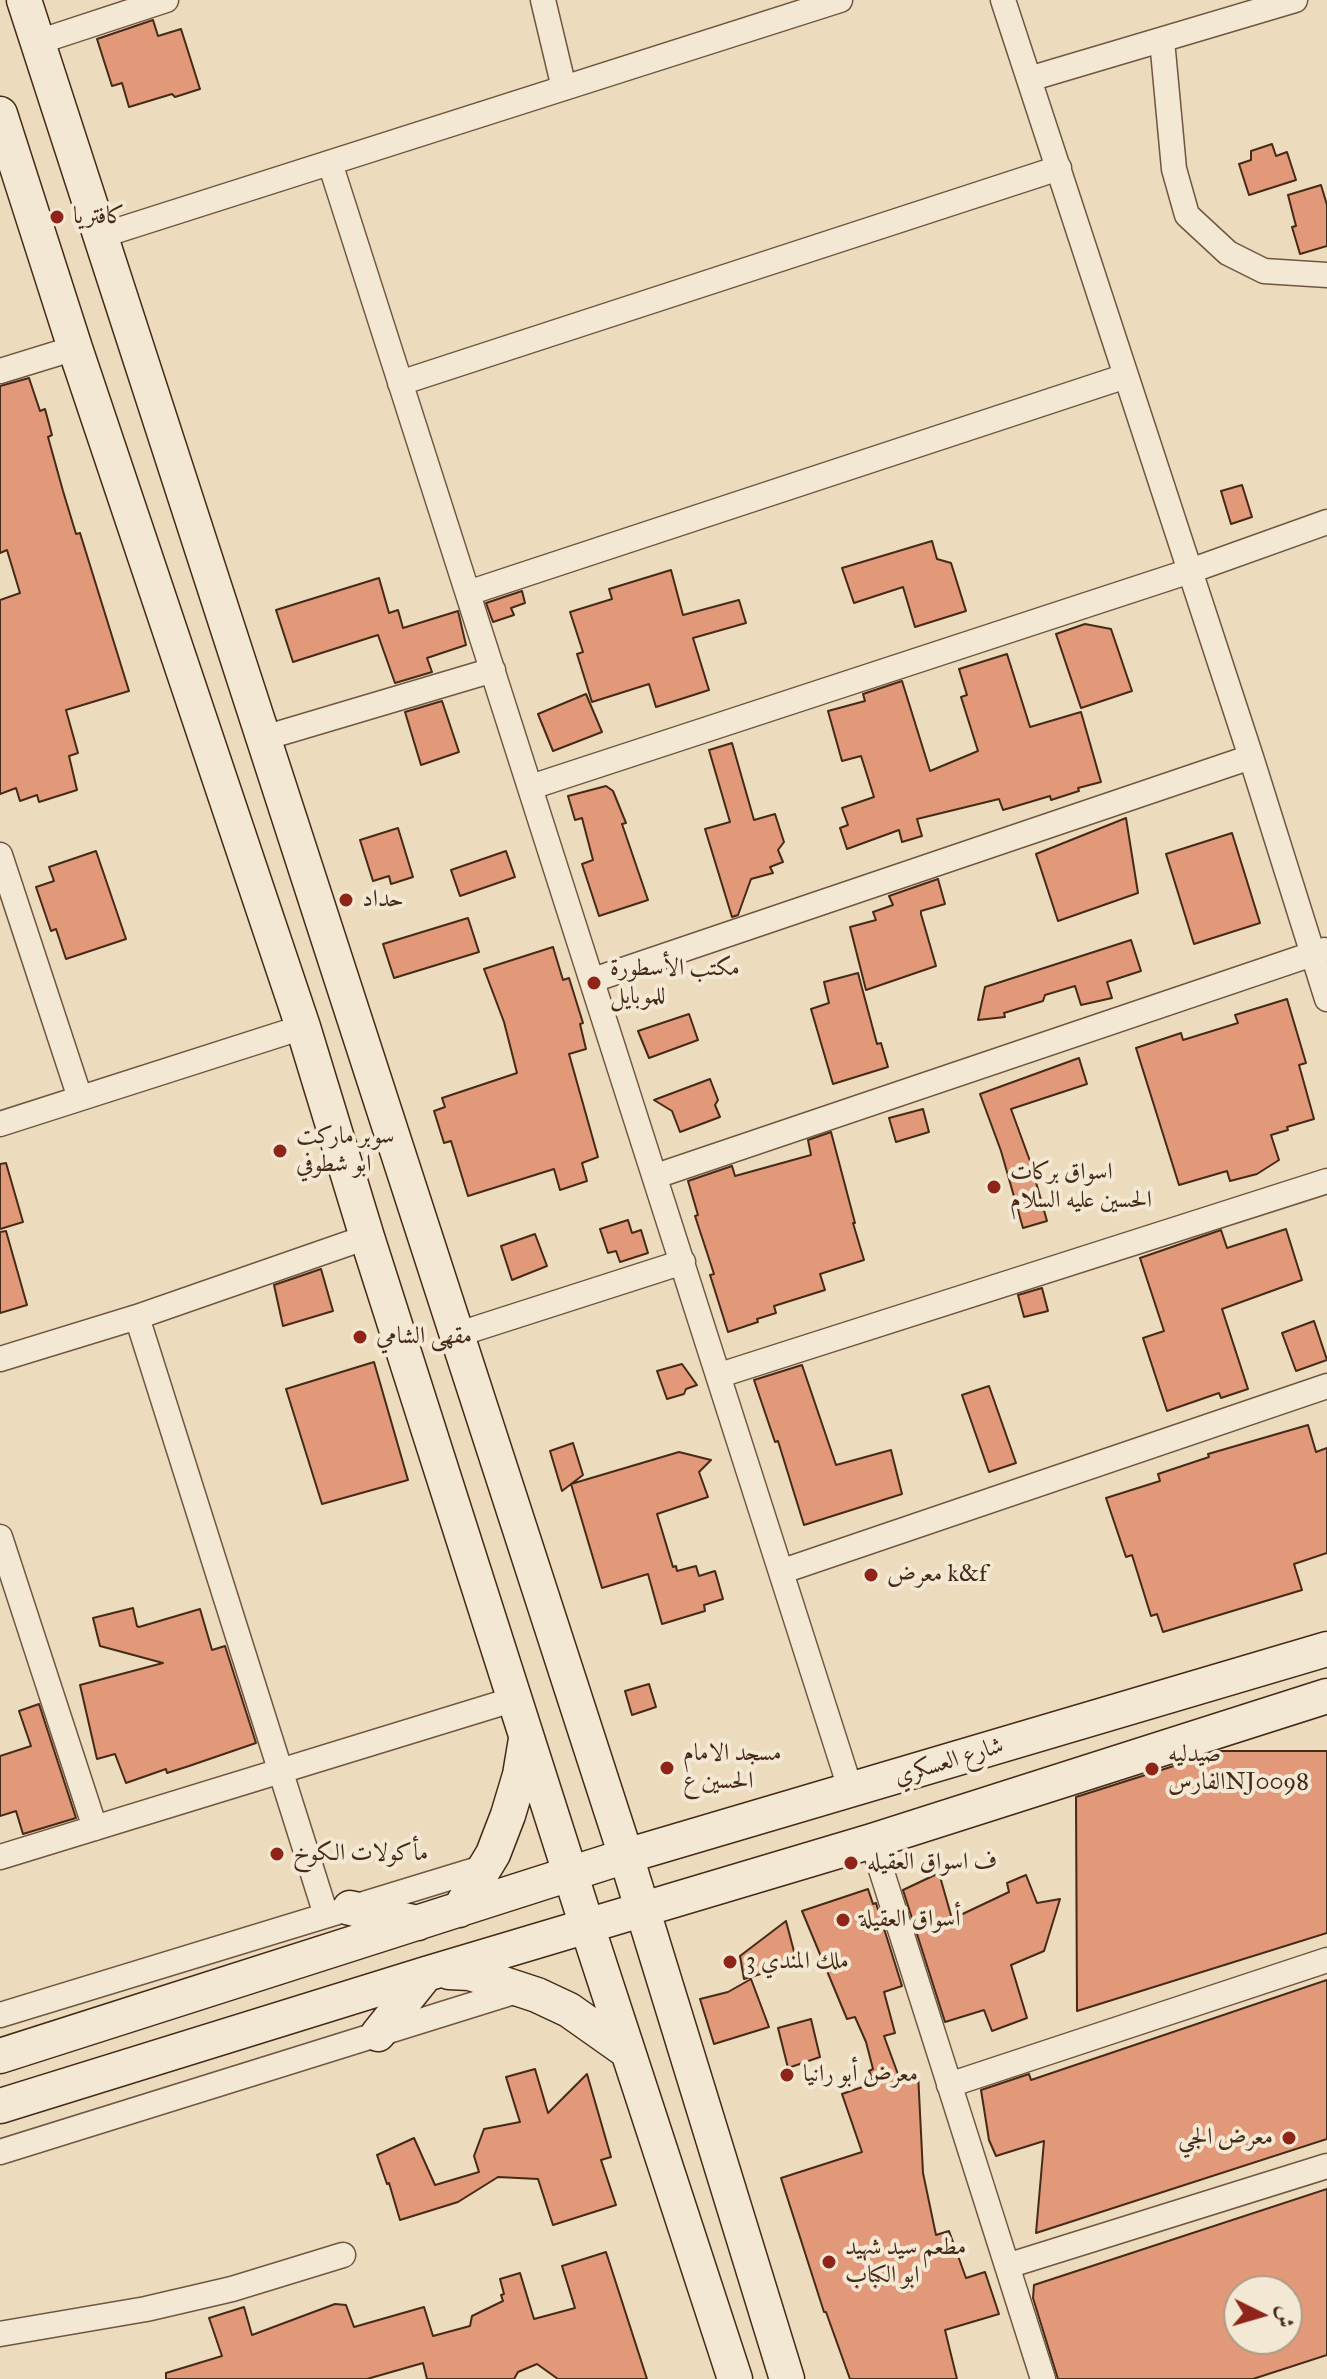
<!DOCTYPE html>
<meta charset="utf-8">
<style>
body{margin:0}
#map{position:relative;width:1327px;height:2379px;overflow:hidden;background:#ecdbbc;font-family:"IM FELL Great Primer",Amiri,serif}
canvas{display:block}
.north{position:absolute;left:1223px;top:2275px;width:80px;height:80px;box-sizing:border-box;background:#f3e8d3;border:2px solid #ae9c88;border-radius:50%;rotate:95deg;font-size:22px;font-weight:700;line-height:32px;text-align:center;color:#462a18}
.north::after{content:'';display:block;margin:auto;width:28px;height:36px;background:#8f2418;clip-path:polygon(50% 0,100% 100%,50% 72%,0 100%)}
</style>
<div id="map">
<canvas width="1327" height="2379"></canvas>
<div class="north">ش</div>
</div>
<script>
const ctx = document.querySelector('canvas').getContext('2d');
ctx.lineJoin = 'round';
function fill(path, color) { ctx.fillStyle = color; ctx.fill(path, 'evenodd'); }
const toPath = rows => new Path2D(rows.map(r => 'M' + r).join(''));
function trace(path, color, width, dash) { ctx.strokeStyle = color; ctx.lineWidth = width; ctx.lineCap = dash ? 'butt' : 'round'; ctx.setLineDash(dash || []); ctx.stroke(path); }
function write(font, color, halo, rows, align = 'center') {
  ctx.font = font + ' "IM FELL Great Primer",Amiri,serif'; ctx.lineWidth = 8; ctx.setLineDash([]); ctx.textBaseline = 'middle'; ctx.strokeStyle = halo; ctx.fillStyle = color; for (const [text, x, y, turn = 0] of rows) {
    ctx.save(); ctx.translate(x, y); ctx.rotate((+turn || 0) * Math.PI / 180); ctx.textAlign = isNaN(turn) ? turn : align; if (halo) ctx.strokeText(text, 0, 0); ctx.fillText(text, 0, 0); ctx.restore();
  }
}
const building = toPath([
 [153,20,158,36,181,29,200,89,175,97,172,94,129,107,122,83,112,86,97,39,153,20],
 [1272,144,1276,156,1287,152,1296,180,1249,195,1239,164,1251,160,1251,151,1272,144],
 [1321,185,1327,205,1327,246,1300,254,1292,227,1296,226,1288,195,1321,185],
 [29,378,40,411,45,409,52,435,48,437,63,491,76,534,80,533,129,691,66,710,78,753,69,756,77,790,39,802,37,795,20,801,16,788,0,794,0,600,20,593,7,550,0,553,0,386,29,378],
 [1242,485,1252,517,1231,524,1221,491,1242,485],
 [932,541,937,559,951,563,966,611,915,627,903,587,854,603,842,568,932,541],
 [671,570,683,615,739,600,746,623,693,638,709,690,656,707,649,684,592,702,577,654,583,652,570,612,612,599,609,589,671,570],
 [379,578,389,613,398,610,403,628,458,611,466,645,427,658,432,672,395,683,378,635,293,662,276,610,379,578],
 [522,591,525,603,511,608,514,615,493,622,486,603,522,591],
 [1085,624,1111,629,1132,691,1081,708,1056,634,1085,624],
 [1007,654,1030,727,1081,712,1101,782,1078,788,1079,791,1051,800,1050,796,1003,810,999,799,917,819,922,836,902,842,899,830,847,849,840,828,848,825,842,808,874,797,861,756,842,761,828,711,865,701,863,694,902,681,930,771,978,751,961,697,967,695,959,669,1007,654],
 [586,694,602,732,553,751,538,714,586,694],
 [442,701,459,752,421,765,405,712,442,701],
 [732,743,754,820,775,814,784,842,778,850,783,862,770,867,773,873,751,879,738,915,732,917,705,829,730,822,709,750,732,743],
 [606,786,613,791,626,823,622,824,648,900,599,916,582,864,593,860,582,818,575,820,568,796,606,786],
 [1126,818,1138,893,1058,921,1036,854,1126,818],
 [398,828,413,877,391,884,389,876,373,881,360,840,398,828],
 [1232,833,1260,923,1194,944,1166,854,1232,833],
 [96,851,126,939,66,959,56,929,51,931,36,887,54,881,49,867,96,851],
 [506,851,515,877,460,896,451,870,506,851],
 [938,879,945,904,921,911,921,914,936,966,866,990,850,927,876,920,873,912,893,905,889,896,938,879],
 [468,918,479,952,394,978,383,944,468,918],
 [1131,940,1141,971,1107,982,1112,998,1081,1005,1075,986,1045,995,1043,1001,1004,1013,1005,1017,978,1020,985,987,1131,940],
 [553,947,563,980,569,978,583,1023,580,1024,586,1049,569,1054,598,1157,582,1163,587,1181,560,1190,554,1169,468,1196,451,1141,444,1143,434,1111,445,1107,442,1098,517,1073,504,1022,484,969,553,947],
 [858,973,877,1044,881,1043,888,1067,833,1084,811,1009,829,1003,824,982,858,973],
 [1287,999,1306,1063,1299,1065,1314,1119,1287,1127,1288,1130,1271,1135,1279,1160,1257,1174,1230,1181,1227,1171,1179,1185,1136,1048,1181,1033,1183,1040,1238,1023,1235,1015,1287,999],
 [689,1014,698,1040,649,1058,638,1031,689,1014],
 [1079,1058,1087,1084,1011,1109,1030,1161,1047,1221,1023,1228,1001,1151,980,1094,1079,1058],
 [710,1079,718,1100,715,1105,720,1117,680,1132,672,1111,654,1100,710,1079],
 [923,1109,929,1132,896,1142,889,1118,923,1109],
 [831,1132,855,1223,853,1223,864,1260,820,1274,825,1290,774,1306,776,1313,757,1319,758,1322,728,1332,710,1275,714,1274,695,1216,698,1215,688,1181,732,1166,735,1176,811,1155,808,1140,831,1132],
 [6,1163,23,1222,0,1229,0,1164,6,1163],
 [628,1220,632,1233,641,1230,648,1253,620,1262,616,1251,608,1253,600,1229,628,1220],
 [1286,1229,1302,1280,1222,1309,1248,1389,1221,1398,1219,1393,1167,1411,1143,1338,1164,1331,1140,1258,1221,1230,1227,1248,1286,1229],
 [6,1231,27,1305,0,1313,0,1232,6,1231],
 [535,1234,547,1266,512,1280,501,1246,535,1234],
 [321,1269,333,1311,283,1326,274,1285,321,1269],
 [1042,1288,1048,1311,1024,1317,1018,1295,1042,1288],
 [1314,1321,1327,1360,1296,1371,1282,1333,1314,1321],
 [374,1362,408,1480,322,1504,286,1389,374,1362],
 [682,1364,697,1385,686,1389,684,1394,667,1399,657,1371,682,1364],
 [802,1365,836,1465,891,1450,902,1494,804,1525,778,1441,775,1442,754,1380,802,1365],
 [989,1386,1016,1463,989,1472,962,1395,989,1386],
 [1308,1425,1316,1452,1327,1448,1327,1553,1294,1564,1302,1590,1163,1632,1157,1614,1151,1616,1132,1555,1126,1557,1106,1498,1160,1481,1158,1474,1209,1457,1208,1454,1308,1425],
 [573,1443,583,1475,562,1491,550,1451,573,1443],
 [679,1452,711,1460,699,1472,708,1497,657,1514,673,1567,676,1566,677,1571,696,1566,699,1576,715,1571,723,1599,704,1605,705,1611,662,1624,648,1574,602,1588,571,1484,679,1452],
 [133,1608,137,1626,139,1627,200,1609,212,1650,225,1646,256,1743,189,1766,167,1773,166,1769,126,1783,115,1754,97,1759,80,1685,163,1663,100,1646,93,1618,133,1608],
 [649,1684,656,1707,632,1715,625,1691,649,1684],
 [39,1704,76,1818,23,1834,16,1811,0,1816,0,1756,31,1746,19,1711,39,1704],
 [1221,1751,1327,1751,1327,1933,1077,2011,1076,1797,1221,1751],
 [939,1873,952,1919,1009,1892,1007,1883,1026,1875,1037,1903,1060,1899,1044,1951,1011,1965,1027,2018,992,2031,984,2010,945,2022,903,1890,939,1873],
 [868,1889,873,1904,876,1903,902,1986,884,1992,895,2033,884,2036,899,2077,918,2073,923,2173,936,2235,949,2231,966,2278,985,2272,999,2314,945,2330,957,2379,850,2379,826,2312,824,2312,781,2178,862,2152,842,2094,874,2083,869,2071,873,2069,866,2042,855,2017,847,2019,802,1911,868,1889],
 [786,1921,797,1963,744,1979,740,1956,786,1921],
 [751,1979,769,2027,714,2044,700,1999,728,1992,751,1979],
 [1327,1980,1327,2139,1036,2233,1044,2141,996,2156,989,2140,981,2090,1029,2074,1031,2080,1327,1980],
 [811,2019,820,2057,788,2068,778,2028,811,2019],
 [535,2069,548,2113,587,2074,611,2157,601,2160,616,2205,553,2225,538,2179,498,2177,458,2202,400,2220,389,2183,387,2184,377,2155,414,2138,435,2185,479,2172,474,2156,484,2129,520,2122,506,2077,535,2069],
 [1327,2189,1327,2355,1253,2379,1058,2379,1033,2298,1034,2285,1327,2189],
 [1239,2291,1287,2291,1287,2339,1239,2339,1239,2291],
 [606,2252,647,2379,558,2379,537,2364,518,2372,514,2379,427,2379,423,2363,367,2379,166,2379,166,2373,222,2356,209,2318,244,2307,252,2335,335,2304,346,2305,354,2327,424,2307,433,2336,470,2326,472,2316,503,2301,501,2295,504,2294,500,2279,520,2273,534,2319,575,2308,562,2266,606,2252]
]);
fill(building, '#e19979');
trace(building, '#462a18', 2);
const street = toPath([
 [543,0,564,88],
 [1003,0,1251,757,1327,999],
 [1162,40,1174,169,1187,215,1228,253,1264,271,1327,275],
 [38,42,166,0],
 [1029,79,1295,0],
 [330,163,851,1791],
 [100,236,840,0],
 [0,371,75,348],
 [400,383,1059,168],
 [468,593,1126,376],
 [264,738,493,670],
 [531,787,1190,571,1327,522],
 [0,855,80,1098],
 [593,980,1251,757],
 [0,1124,303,1027],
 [656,1176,1324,950],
 [137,1317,326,1915],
 [459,1334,683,1262],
 [0,1359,137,1317,367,1237],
 [720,1375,1327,1181],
 [0,1537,95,1828],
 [783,1571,1327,1386],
 [872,1841,1043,2379],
 [0,1857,515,1699],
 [0,2015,485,1867],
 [949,2085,1327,1960],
 [0,2152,523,1989],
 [1007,2266,1327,2166],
 [0,2334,146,2309,232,2289,343,2255]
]);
const secondary = toPath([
 [24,0,626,1856,787,2379],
 [0,114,75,348,303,1027,367,1237,587,1926,735,2379],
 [350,1908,418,1923],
 [459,1910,493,1854,508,1815,520,1775,526,1739],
 [449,1972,470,1973,537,1995,569,2010,627,2051],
 [378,2034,426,1974],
 [0,2056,626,1856,1327,1649],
 [0,2106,426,1974,872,1841,1327,1696]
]);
trace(street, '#705641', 27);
trace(secondary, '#462a18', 37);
trace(street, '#f3e8d3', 24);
trace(secondary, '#f3e8d3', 34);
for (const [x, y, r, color] of [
 [57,217,8,"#8f2418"],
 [346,900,8,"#8f2418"],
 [594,983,8,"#8f2418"],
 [280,1151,8,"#8f2418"],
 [994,1187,8,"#8f2418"],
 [360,1337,8,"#8f2418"],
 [871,1575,8,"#8f2418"],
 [667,1768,8,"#8f2418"],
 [1152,1769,8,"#8f2418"],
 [277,1854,8,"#8f2418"],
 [851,1863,8,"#8f2418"],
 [843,1920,8,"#8f2418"],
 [730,1962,8,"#8f2418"],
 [787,2075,8,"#8f2418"],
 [1289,2138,8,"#8f2418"],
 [829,2262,8,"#8f2418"]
]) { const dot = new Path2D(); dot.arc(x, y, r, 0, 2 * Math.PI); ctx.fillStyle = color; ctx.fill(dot); trace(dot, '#f3e8d3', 3); }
write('24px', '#462a18', '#f3e8d3', [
 ["كافتريا",73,217],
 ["حداد",362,900],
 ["مكتب الأسطورة",610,969],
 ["للموبايل",610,997],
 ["سوبر ماركت",296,1137],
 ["ابو شطوفي",296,1165],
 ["اسواق بركات",1010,1173],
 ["الحسين عليه السلام",1010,1201],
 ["مقهى الشامي",376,1337],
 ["معرض k&f",887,1575],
 ["مسجد الامام",683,1754],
 ["الحسين ع",683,1782],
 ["صيدليه",1168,1755],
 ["الفارسNJ0098",1168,1783],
 ["مأكولات الكوخ",293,1854],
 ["ف اسواق العقيله",867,1863],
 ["أسواق العقيلة",859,1920],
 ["ملك المندي 3",746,1962],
 ["معرض أبو رانيا",803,2075],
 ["معرض الجي",1273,2138,"right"],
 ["مطعم سيد شهيد",845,2248],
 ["ابو الكباب",845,2276]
], 'left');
write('24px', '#462a18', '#f3e8d3', [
 ["شارع العسكري",949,1762,-17]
]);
</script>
